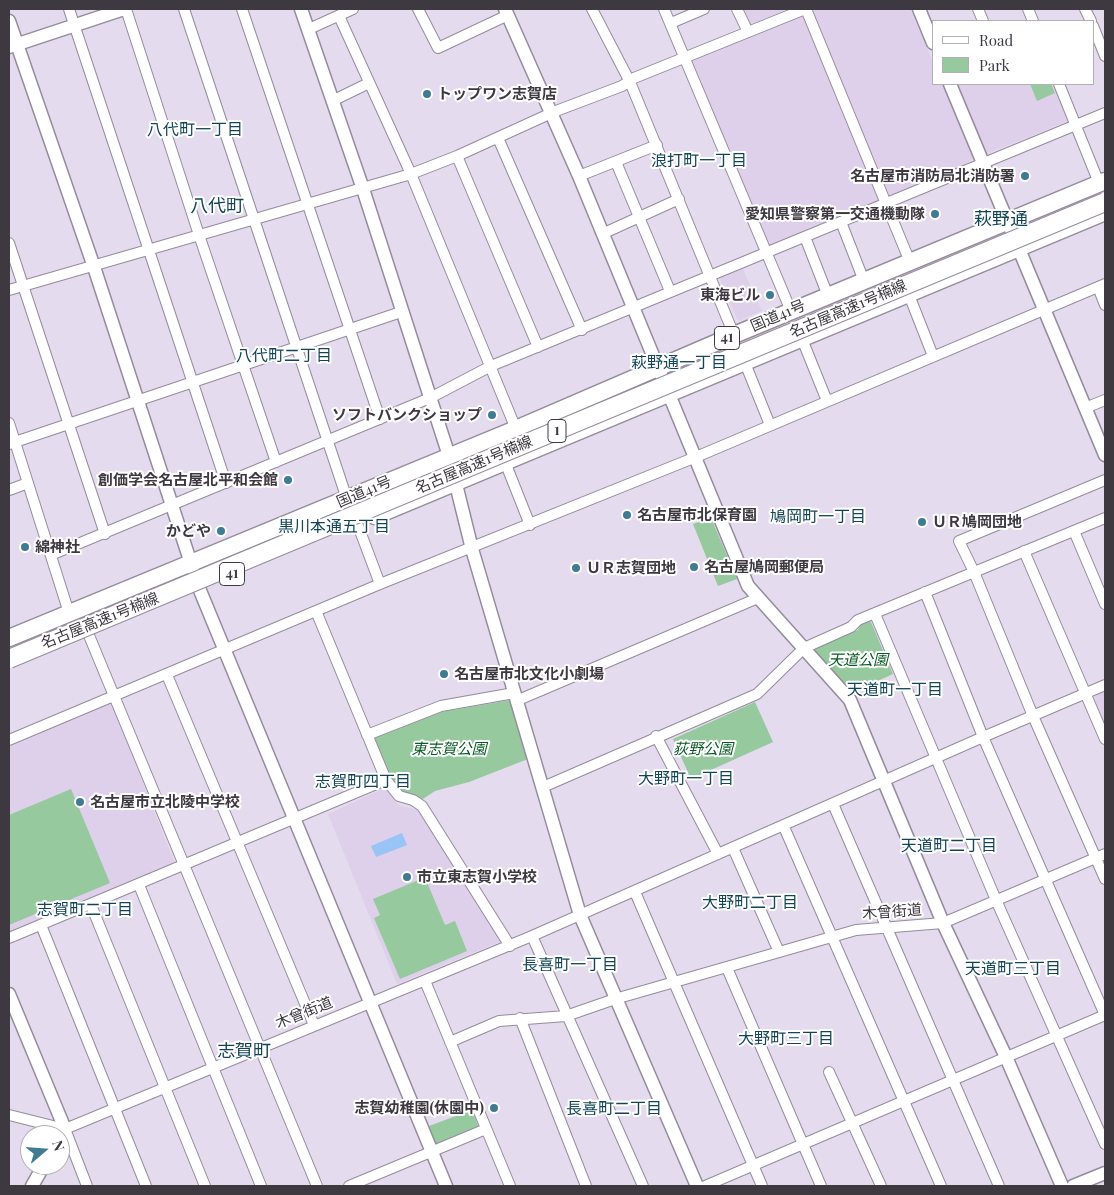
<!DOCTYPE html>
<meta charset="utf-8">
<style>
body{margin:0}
#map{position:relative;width:1114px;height:1195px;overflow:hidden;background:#e5dbee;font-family:"Playfair Display",serif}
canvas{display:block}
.frame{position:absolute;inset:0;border:10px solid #3e3941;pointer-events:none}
.legend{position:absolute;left:932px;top:20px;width:162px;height:65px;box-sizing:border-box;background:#fff;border:1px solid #b2b0b3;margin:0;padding:6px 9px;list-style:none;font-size:15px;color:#3e3941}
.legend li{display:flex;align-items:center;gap:10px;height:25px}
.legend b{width:25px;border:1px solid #b2b0b3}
.north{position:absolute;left:20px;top:1125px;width:50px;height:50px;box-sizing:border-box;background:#fff;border:1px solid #b2b0b3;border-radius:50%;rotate:72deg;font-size:14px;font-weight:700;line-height:20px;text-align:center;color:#3e3941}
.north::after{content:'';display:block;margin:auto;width:18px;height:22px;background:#3f7c93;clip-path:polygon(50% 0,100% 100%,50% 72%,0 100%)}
</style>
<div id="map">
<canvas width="1114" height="1195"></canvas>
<div class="frame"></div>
<ul class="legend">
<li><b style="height:6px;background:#fff"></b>Road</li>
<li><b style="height:14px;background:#96c99d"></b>Park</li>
</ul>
<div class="north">N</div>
</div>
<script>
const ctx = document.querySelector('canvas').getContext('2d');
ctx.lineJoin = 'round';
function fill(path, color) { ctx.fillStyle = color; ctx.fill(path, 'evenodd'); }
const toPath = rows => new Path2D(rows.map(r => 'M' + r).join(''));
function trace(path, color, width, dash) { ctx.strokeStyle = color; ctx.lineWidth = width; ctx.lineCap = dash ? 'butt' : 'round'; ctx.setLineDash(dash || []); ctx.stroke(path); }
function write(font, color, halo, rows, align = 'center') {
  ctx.font = font + ' "Playfair Display","Noto Sans JP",serif'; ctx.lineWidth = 4; ctx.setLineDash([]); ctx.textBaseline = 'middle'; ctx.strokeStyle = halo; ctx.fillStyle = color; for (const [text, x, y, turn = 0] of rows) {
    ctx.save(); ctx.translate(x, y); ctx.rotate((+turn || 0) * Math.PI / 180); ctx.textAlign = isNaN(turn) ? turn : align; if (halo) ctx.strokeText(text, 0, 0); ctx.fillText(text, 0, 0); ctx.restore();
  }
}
fill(toPath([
 [741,9,788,9,751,24,748,23],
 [813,9,910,9,933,62,933,84,942,84,973,158,971,161,890,198,839,83,810,10],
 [802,13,805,15,881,197,878,201,769,246,693,62,694,58],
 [958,84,1053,84,1068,121,986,154],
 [742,267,762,311,738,321,720,279,721,276],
 [1105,691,1105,727,1093,697],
 [111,702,175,864,9,934,9,744],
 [387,787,398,805,418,810,502,941,397,984,328,814]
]), '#decfea');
fill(toPath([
 [1030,84,1051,84,1055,93,1037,101],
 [711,518,737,579,718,586,693,524],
 [868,620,871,622,893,674,851,693,815,652,815,648,858,630,861,623],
 [511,700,528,759,469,782,435,791,423,799,403,793,390,778,374,738,441,712],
 [755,702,773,742,691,779,673,739],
 [71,789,110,883,9,925,9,815],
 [421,879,426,880,445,925,455,921,467,951,400,979,374,918,380,915,373,899],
 [472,1110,479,1128,436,1144,429,1126]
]), '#96c99d');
fill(toPath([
 [402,833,407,845,376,857,371,846]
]), '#99c4f6');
const minor = toPath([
 [69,9,226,483],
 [126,9,199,235,276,462],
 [184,9,347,499],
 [242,9,380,419],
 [418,9,438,48,508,15],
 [592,9,630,82,734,335],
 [664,9,791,311],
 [737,9,748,32],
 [806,9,910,262],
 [978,9,983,21],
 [1028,9,1033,21],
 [1085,9,1091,21],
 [339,16,411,174,516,429],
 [671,23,704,9],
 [1093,26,1105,56],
 [309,29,353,9],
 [1059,84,1099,183],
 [332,101,369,83],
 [498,138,582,330],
 [457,156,538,347],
 [616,162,670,291],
 [579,176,657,145],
 [841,222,864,281],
 [602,234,679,199],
 [805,237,828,296],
 [9,243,105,534],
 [1098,287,1105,305],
 [9,290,411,174,457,156,556,111,622,86,634,78,805,9],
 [909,295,933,356],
 [802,339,827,401],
 [745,363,770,425],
 [1085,408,1105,400],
 [9,423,69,613],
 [9,444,401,312],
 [505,462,530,525],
 [1105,480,959,541,974,572,1033,716,1105,879],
 [9,490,28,483],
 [357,523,380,584],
 [1074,531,1105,604],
 [1024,551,1105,739],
 [51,555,430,398,491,366,1105,113],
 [316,611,386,780,399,796,413,800,422,806,510,946],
 [875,614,996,900,1105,1144],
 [88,633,317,1186],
 [167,675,314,1025],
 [516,701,758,598],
 [367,735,441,706,514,693],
 [656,736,718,854],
 [9,740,380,584,696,457,1105,284],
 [543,787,757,694,804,648,851,627,858,620,1105,518],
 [833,804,999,1186],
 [784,827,941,1186],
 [733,848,779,952],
 [139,885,261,1186],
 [635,892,762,1186],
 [91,905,205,1186],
 [41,925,146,1186],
 [532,936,643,1186],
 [9,938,386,780],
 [727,968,821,1186],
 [425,981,510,1186],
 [520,1018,586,1186],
 [450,1042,499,1021,566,1016,615,999,856,930,943,923,1105,854],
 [829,1072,881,1186],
 [9,1115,65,1129,532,936,983,737,1105,685],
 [65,1129,87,1186],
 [349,1186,486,1129],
 [705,1186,1105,1015,983,737,925,592]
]);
const tertiary = toPath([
 [301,9,363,189,449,456,472,549,580,915,697,1186],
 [505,9,579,176,748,586,850,700,943,923,1006,1057,1062,1186],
 [919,9,933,43],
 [9,21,94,267,199,588,446,1186],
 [9,47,124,9],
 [950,84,1105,455],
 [9,994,65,1129,60,1137],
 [32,1186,44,1165],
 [1073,1186,1105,1173]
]);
const trunk = toPath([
 [375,516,1105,212],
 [9,638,516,429,734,335,1105,181]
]);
trace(minor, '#958b9d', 12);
trace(tertiary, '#958b9d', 15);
trace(trunk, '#958b9d', 19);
trace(minor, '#fff', 10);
trace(tertiary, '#fff', 12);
trace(trunk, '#fff', 16);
const motorwayBridge = toPath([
 [9,659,1105,202]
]);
trace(motorwayBridge, '#958b9d', 20, []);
trace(motorwayBridge, '#fff', 18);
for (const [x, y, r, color] of [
 [427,94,5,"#3f7c93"],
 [1025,176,5,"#3f7c93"],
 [935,214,5,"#3f7c93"],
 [770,295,5,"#3f7c93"],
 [492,415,5,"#3f7c93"],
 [288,480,5,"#3f7c93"],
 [627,515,5,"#3f7c93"],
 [922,522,5,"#3f7c93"],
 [221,531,5,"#3f7c93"],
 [25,547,5,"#3f7c93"],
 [694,567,5,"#3f7c93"],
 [576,568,5,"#3f7c93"],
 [444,674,5,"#3f7c93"],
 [80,802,5,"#3f7c93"],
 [407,877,5,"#3f7c93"],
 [494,1108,5,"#3f7c93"]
]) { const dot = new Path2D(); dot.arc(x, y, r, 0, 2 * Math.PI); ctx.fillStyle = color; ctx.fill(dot); trace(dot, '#fff', 2); }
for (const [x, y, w] of [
 [727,338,25],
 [557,431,18],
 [232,574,25]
]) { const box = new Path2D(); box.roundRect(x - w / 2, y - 11.5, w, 23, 4); ctx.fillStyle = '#fff'; ctx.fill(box); trace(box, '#3e3941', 1); }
write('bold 14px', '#3e3941', null, [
 ["41",727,338],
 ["1",557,431],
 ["41",232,574]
]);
write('bold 15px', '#3e3941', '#fff', [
 ["トップワン志賀店",437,94],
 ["名古屋市消防局北消防署",1015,176,"right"],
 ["愛知県警察第一交通機動隊",925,214,"right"],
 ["東海ビル",760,295,"right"],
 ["ソフトバンクショップ",482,415,"right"],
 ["創価学会名古屋北平和会館",278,480,"right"],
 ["名古屋市北保育園",637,515],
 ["ＵＲ鳩岡団地",932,522],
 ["かどや",211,531,"right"],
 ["綿神社",35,547],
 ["名古屋鳩岡郵便局",704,567],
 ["ＵＲ志賀団地",586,568],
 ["名古屋市北文化小劇場",454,674],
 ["名古屋市立北陵中学校",90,802],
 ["市立東志賀小学校",417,877],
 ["志賀幼稚園(休園中)",484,1108,"right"]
], 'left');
write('15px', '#3e3941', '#fff', [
 ["名古屋高速1号楠線",848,309,-23],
 ["国道41号",778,316,-23],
 ["名古屋高速1号楠線",474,465,-23],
 ["国道41号",364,492,-23],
 ["名古屋高速1号楠線",100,621,-22],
 ["木曾街道",892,912,-4],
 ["木曾街道",304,1013,-22]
]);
write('italic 15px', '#075b23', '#fff', [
 ["天道公園",858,660],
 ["東志賀公園",449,749],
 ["荻野公園",703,749]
]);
write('16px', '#124557', '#fff', [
 ["八代町一丁目",195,130],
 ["浪打町一丁目",699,161],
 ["八代町二丁目",284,356],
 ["萩野通一丁目",679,363],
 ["鳩岡町一丁目",818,517],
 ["黒川本通五丁目",334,527],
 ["天道町一丁目",895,690],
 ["大野町一丁目",686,779],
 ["志賀町四丁目",363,782],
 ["天道町二丁目",949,846],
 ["大野町二丁目",750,903],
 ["志賀町二丁目",85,910],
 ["長喜町一丁目",570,965],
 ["天道町三丁目",1013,969],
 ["大野町三丁目",786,1039],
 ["長喜町二丁目",614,1109]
]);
write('18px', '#124557', '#fff', [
 ["八代町",217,206],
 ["萩野通",1001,219],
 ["志賀町",244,1051]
]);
</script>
